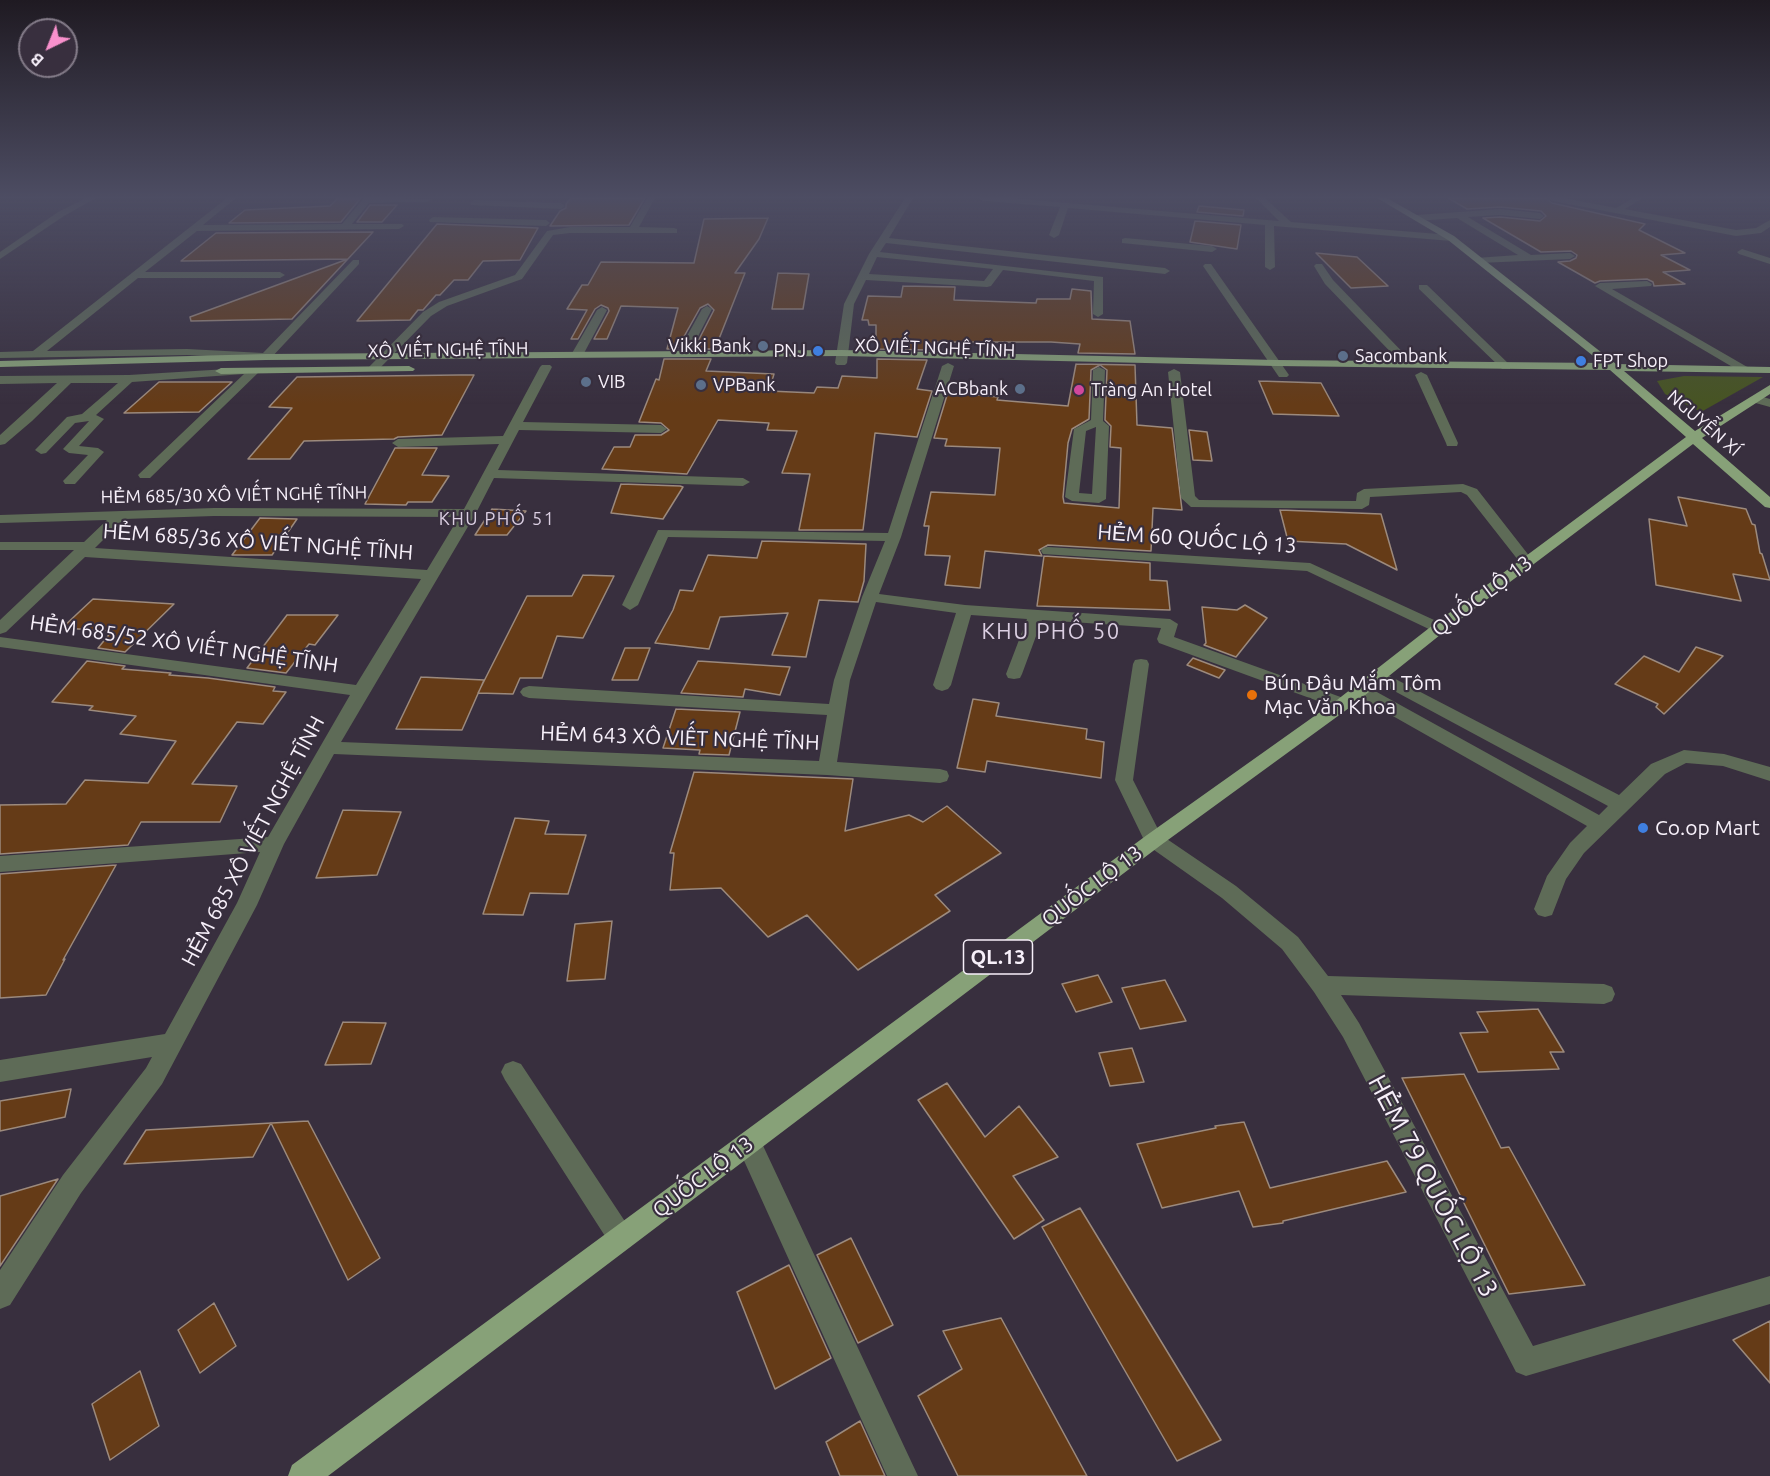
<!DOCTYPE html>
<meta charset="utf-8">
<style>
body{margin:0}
#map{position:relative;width:1770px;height:1476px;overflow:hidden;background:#382f3e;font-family:Ubuntu,sans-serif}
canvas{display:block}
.north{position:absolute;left:18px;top:18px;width:60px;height:60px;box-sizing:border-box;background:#382f3e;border:2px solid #847c89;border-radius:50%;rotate:223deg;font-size:16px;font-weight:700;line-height:24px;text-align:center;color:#f7f0fa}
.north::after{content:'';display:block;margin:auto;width:21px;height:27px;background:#f890cc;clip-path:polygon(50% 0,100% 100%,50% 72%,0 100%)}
</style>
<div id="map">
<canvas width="1770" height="1476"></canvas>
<div class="north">B</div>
</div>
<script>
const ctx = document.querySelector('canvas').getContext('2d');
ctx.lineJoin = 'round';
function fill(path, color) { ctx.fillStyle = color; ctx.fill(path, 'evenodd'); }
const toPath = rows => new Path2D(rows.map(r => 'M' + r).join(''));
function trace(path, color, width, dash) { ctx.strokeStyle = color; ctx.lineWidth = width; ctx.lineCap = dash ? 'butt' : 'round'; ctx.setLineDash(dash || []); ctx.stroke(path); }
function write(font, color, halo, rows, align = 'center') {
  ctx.font = font + ' Ubuntu,sans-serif'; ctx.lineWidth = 4.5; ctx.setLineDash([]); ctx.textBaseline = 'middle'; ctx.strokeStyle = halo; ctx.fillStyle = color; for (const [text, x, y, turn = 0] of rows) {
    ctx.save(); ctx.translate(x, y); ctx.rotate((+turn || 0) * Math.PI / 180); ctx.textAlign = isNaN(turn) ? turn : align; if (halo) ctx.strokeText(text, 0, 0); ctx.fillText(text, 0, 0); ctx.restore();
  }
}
fill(toPath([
 [1684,376,1763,377,1701,412,1665,394,1657,381]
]), '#475423');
const building = toPath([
 [571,198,645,198,629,225,550,226,560,211,566,208,566,204,571,198],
 [1448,198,1546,198,1552,203,1645,224,1639,230,1685,253,1661,255,1690,270,1663,272,1685,284,1654,286,1653,282,1647,279,1600,281,1595,283,1558,262,1570,261,1576,258,1577,255,1571,251,1541,252,1483,218,1500,217,1540,221,1546,216,1541,211,1500,207,1467,209,1448,198],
 [337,199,360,199,341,222,229,223,245,210,330,206,337,199],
 [370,205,397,205,382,222,357,222,370,205],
 [1199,206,1244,210,1243,216,1197,212,1199,206],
 [768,218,759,239,735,273,745,273,715,349,694,349,714,310,708,304,700,308,677,349,667,349,678,308,621,306,607,339,594,339,609,311,608,308,601,305,595,309,578,339,571,339,587,310,567,309,582,285,588,285,601,262,694,263,704,219,768,218],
 [1195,221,1241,225,1237,249,1190,242,1195,221],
 [437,224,538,228,520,260,483,261,468,280,454,280,440,295,436,295,423,310,418,310,410,320,357,321,437,224],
 [373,232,292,319,191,321,190,317,348,259,181,261,216,233,373,232],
 [1316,253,1357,257,1388,286,1351,288,1316,253],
 [778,273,809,274,803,309,772,309,778,273],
 [903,286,955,287,954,300,1036,303,1037,299,1070,299,1072,289,1091,291,1092,319,1130,321,1135,354,1078,353,1080,344,1051,342,934,342,931,350,876,349,876,325,869,325,868,320,862,320,868,296,901,297,903,286],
 [664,359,711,359,706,371,774,374,769,391,814,393,817,387,838,388,842,376,877,378,877,359,927,360,917,389,932,391,917,437,875,433,863,530,799,530,810,474,782,473,797,431,767,430,769,423,718,420,687,474,602,469,614,447,630,447,635,435,661,435,669,430,661,423,639,422,656,379,659,380,664,359],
 [1076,364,1135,365,1137,425,1172,428,1182,510,1153,508,1151,551,1048,545,1039,550,1042,556,985,551,980,588,945,585,950,556,925,555,929,526,924,526,931,492,995,495,1000,448,945,446,947,439,934,438,948,392,998,397,997,400,1068,406,1076,364],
 [1100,365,1107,370,1105,420,1111,426,1110,447,1121,448,1119,508,1064,503,1063,497,1068,443,1072,429,1089,419,1091,370,1100,365],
 [459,375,474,375,442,435,398,437,394,439,304,441,290,459,248,459,292,408,269,407,297,377,459,375],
 [1259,381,1321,383,1339,416,1273,414,1259,381],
 [159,382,232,382,199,412,124,413,159,382],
 [1189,430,1207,432,1212,461,1193,460,1189,430],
 [395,448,437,448,422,475,449,476,432,502,408,502,406,505,365,504,395,448],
 [621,484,680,486,683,487,663,519,611,513,621,484],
 [1678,497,1746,509,1752,524,1755,525,1760,553,1762,554,1770,580,1733,574,1741,601,1656,585,1649,519,1687,526,1678,497],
 [492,509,526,511,507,535,475,535,492,509],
 [1280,510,1381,514,1397,570,1346,544,1288,541,1280,510],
 [260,518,297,519,272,555,232,555,260,518],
 [762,541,866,544,864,581,858,602,819,600,806,657,772,655,788,613,720,617,709,649,655,643,673,610,680,590,693,591,708,555,757,558,762,541],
 [1044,556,1150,563,1150,580,1167,581,1170,610,1037,606,1044,556],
 [583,575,614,576,583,638,557,636,542,678,520,678,513,694,478,693,527,596,572,596,583,575],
 [93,599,174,604,125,652,98,648,112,631,62,628,93,599],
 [1245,605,1267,618,1236,657,1204,645,1206,643,1202,607,1237,610,1245,605],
 [287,615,338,615,315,645,309,644,286,673,247,668,287,615],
 [1696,647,1723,656,1664,714,1656,707,1658,704,1615,684,1644,656,1679,672,1696,647],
 [625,648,650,648,638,680,612,680,625,648],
 [1193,658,1225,670,1219,678,1187,665,1193,658],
 [87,661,125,666,122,669,171,673,169,675,208,678,275,687,273,691,286,692,263,724,237,722,192,784,237,786,220,822,141,822,128,845,0,854,0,805,66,804,85,780,148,783,176,741,120,734,136,716,89,710,93,706,52,702,87,661],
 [698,661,790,667,780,695,745,689,743,697,681,693,698,661],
 [421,677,484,680,462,730,396,729,421,677],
 [973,699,999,703,996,716,1087,729,1086,739,1104,742,1101,778,987,761,985,772,957,768,973,699],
 [676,709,740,712,729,755,699,754,700,750,663,748,676,709],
 [694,772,853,779,845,831,909,815,923,822,947,806,1001,853,935,895,950,911,858,970,807,915,768,937,721,888,670,890,674,853,670,853,694,772],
 [343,810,401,812,377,875,316,878,343,810],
 [515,818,549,821,545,834,586,835,568,894,530,893,523,915,483,914,515,818],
 [116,865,63,960,65,959,46,995,0,998,0,874,116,865],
 [612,921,605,979,567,981,575,924,612,921],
 [1098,975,1112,1002,1076,1012,1062,984,1098,975],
 [1165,980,1186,1021,1140,1029,1122,988,1165,980],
 [1538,1009,1564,1052,1550,1052,1559,1069,1478,1072,1460,1033,1488,1032,1477,1012,1538,1009],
 [343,1022,386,1023,371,1064,325,1065,343,1022],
 [1132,1048,1144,1082,1110,1086,1099,1053,1132,1048],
 [1464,1074,1501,1148,1509,1147,1585,1285,1509,1294,1402,1078,1464,1074],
 [947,1083,985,1137,1019,1106,1058,1157,1013,1176,1044,1220,1014,1239,918,1100,947,1083],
 [71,1089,65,1117,0,1131,0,1101,71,1089],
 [308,1121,380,1258,348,1280,271,1123,253,1157,124,1164,146,1130,308,1121],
 [1244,1122,1270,1188,1387,1161,1406,1192,1283,1221,1283,1223,1253,1227,1239,1191,1162,1208,1137,1144,1216,1128,1215,1126,1244,1122],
 [58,1179,0,1266,0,1196,58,1179],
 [1080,1208,1221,1440,1177,1461,1042,1227,1080,1208],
 [851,1238,893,1325,858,1343,817,1255,851,1238],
 [789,1265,831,1358,775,1389,737,1292,789,1265],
 [214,1303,236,1346,200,1373,178,1330,214,1303],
 [1001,1318,1087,1476,958,1476,918,1396,962,1369,943,1331,1001,1318],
 [1770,1321,1770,1383,1733,1340,1770,1321],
 [140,1371,159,1426,110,1460,92,1404,140,1371],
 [860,1421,885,1476,840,1476,826,1442,860,1421]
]);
fill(building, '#653b17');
trace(building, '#9c8a7d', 1.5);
fill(toPath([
 [86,198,96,198,64,216,0,259,0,252,58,212,86,198],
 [227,198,236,198,203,225,342,224,364,198,432,199,428,202,369,203,352,224,402,224,404,226,399,229,197,231,145,272,280,272,285,275,280,278,138,278,47,351,187,349,263,353,353,260,359,260,359,264,270,359,187,355,0,358,0,352,33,351,227,198],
 [647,198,655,198,639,227,674,228,677,229,677,233,570,233,553,235,522,279,447,306,431,316,377,371,369,371,367,369,423,312,439,302,515,275,547,231,570,227,630,227,647,198],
 [905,198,913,198,889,238,1165,268,1170,271,1165,274,886,243,880,252,1103,277,1103,314,1098,317,1093,314,1094,281,1003,270,991,286,987,287,866,280,854,304,847,363,845,365,837,365,835,363,844,304,869,254,905,198],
 [877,257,993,269,984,281,869,274,877,257],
 [979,198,1010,198,1279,221,1256,198,1265,198,1291,222,1451,235,1456,238,1451,241,1274,226,1275,267,1270,270,1265,267,1265,225,1068,208,1059,235,1054,238,1049,235,1060,207,983,201,979,198],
 [1548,198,1564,198,1616,208,1633,198,1643,198,1625,209,1736,230,1756,228,1770,220,1770,227,1761,233,1736,236,1552,201,1548,198],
 [474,200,561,203,565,206,561,209,471,205,470,203,474,200],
 [1500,209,1540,213,1544,216,1540,219,1500,215,1468,217,1531,255,1570,253,1575,256,1570,259,1479,263,1476,262,1476,258,1518,255,1457,218,1417,221,1413,218,1417,215,1500,209],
 [433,217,546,220,550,223,546,226,430,222,429,220,433,217],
 [1125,238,1212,246,1217,249,1212,252,1122,243,1122,239,1125,238],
 [1742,249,1770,258,1770,264,1739,254,1737,252,1742,249],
 [1205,264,1211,264,1289,375,1287,377,1279,377,1203,266,1205,264],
 [1316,264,1322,264,1333,280,1413,363,1413,367,1405,367,1325,284,1314,266,1316,264],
 [1647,281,1652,284,1651,286,1612,289,1749,368,1749,372,1741,372,1595,286,1600,283,1647,281],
 [1419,285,1427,285,1510,365,1510,369,1502,369,1419,289,1419,285],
 [707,306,712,309,689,354,687,356,679,356,677,354,702,309,707,306],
 [602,307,607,310,583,355,581,357,573,357,571,355,597,310,602,307],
 [948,363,954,366,901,537,879,594,965,605,1170,619,1178,624,1174,637,1349,700,1352,704,1349,708,1337,708,1159,643,1157,639,1161,628,1042,620,1022,674,1020,678,1014,679,1008,678,1006,674,1027,619,971,615,951,685,948,689,942,691,936,689,933,685,956,613,876,602,850,680,837,762,940,769,947,771,949,776,947,781,940,783,827,775,334,754,284,844,257,905,162,1084,81,1193,10,1305,0,1309,0,1270,63,1175,146,1068,152,1057,0,1082,0,1060,165,1034,237,903,260,852,0,872,0,856,268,837,350,695,0,647,0,637,356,685,421,579,85,557,6,632,0,634,0,620,74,550,0,550,0,542,84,542,107,520,0,523,0,515,214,508,464,509,499,444,398,447,392,443,398,439,503,436,540,367,542,365,550,365,552,367,523,422,661,425,667,429,661,433,519,430,498,470,743,478,750,482,743,486,494,478,476,513,341,742,819,761,827,715,529,698,523,696,520,692,523,688,529,686,829,704,834,680,862,597,885,541,668,537,638,605,630,610,622,605,658,530,888,533,942,366,948,363],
 [214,516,459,517,427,570,95,548,124,519,214,516],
 [1099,367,1105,370,1103,421,1109,426,1106,499,1099,503,1072,501,1065,497,1074,429,1091,420,1093,370,1099,367],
 [1096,427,1092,494,1079,493,1086,431,1096,427],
 [244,368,249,370,254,368,260,371,150,478,140,478,138,475,244,374,132,382,96,415,104,419,79,446,98,448,104,452,75,484,65,484,63,481,88,455,69,453,63,449,89,421,75,423,46,453,41,454,35,450,67,417,82,414,118,383,71,383,32,421,5,444,0,445,0,435,57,383,0,384,0,376,129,375,244,368],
 [1174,369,1180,372,1195,496,1199,500,1356,501,1357,493,1364,489,1463,484,1477,489,1534,562,1532,565,1522,565,1467,495,1461,492,1370,497,1369,505,1362,509,1191,507,1181,498,1168,372,1174,369],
 [1421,372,1427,375,1458,443,1457,446,1447,446,1446,443,1415,375,1421,372],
 [1756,395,1770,399,1770,407,1752,402,1750,399,1756,395],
 [1048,547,1310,563,1445,625,1447,628,1445,631,1433,631,1307,571,1043,554,1041,551,1043,548,1048,547],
 [1141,659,1147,660,1149,664,1133,780,1161,835,1236,886,1298,937,1328,976,1604,984,1612,987,1615,994,1612,1001,1604,1004,1341,995,1359,1023,1533,1346,1770,1276,1770,1304,1526,1376,1516,1372,1343,1037,1314,992,1282,949,1222,898,1147,845,1144,840,1115,780,1133,664,1135,660,1141,659],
 [1378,670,1619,795,1651,764,1684,750,1724,754,1770,767,1770,781,1723,766,1686,763,1665,774,1584,853,1566,879,1552,915,1545,917,1538,915,1534,909,1547,876,1570,843,1587,826,1354,694,1351,690,1354,686,1366,686,1599,815,1608,806,1372,679,1370,675,1372,671,1378,670],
 [513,1061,521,1064,630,1229,634,1238,630,1247,621,1251,612,1247,505,1080,501,1072,505,1064,513,1061],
 [749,1131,758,1135,918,1476,887,1476,736,1143,740,1135,749,1131]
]), '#5e6b57');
fill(toPath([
 [1377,198,1387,198,1454,236,1616,364,1770,367,1770,373,1624,371,1695,431,1770,385,1770,394,1702,438,1770,497,1770,508,1765,507,1693,444,1445,631,1349,708,1161,845,328,1476,288,1476,292,1465,1147,835,1337,700,1433,625,1686,437,1610,370,1276,366,842,356,266,360,0,367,0,361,266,354,842,350,1276,360,1602,363,1448,240,1377,198],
 [409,366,415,369,413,371,221,374,215,371,221,368,409,366]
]), '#87a178');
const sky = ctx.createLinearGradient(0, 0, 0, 404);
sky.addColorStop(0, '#1f1a22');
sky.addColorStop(0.49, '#4d4d63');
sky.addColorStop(1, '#4d4d6300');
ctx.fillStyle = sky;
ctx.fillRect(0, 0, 1770, 404);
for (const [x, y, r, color] of [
 [763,346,6,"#5c6f8a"],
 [818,351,6,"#3f7fe0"],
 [1343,356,6,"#5c6f8a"],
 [1581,361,6,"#3f7fe0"],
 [586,382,6,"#5c6f8a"],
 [701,385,6,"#5c6f8a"],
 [1020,389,6,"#5c6f8a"],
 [1079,390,6,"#d1479c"],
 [1252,695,6,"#e8710a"],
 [1643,828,6,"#3f7fe0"]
]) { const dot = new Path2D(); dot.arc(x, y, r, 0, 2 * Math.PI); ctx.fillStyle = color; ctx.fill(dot); trace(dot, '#382f3e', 2); }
write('18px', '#f7f0fa', '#382f3e', [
 ["Vikki Bank",751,346,"right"],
 ["PNJ",806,351,"right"],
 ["Sacombank",1355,356],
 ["FPT Shop",1593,361],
 ["VIB",598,382],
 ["VPBank",713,385],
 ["ACBbank",1008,389,"right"],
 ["Tràng An Hotel",1091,390]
], 'left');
write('18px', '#f7f0fa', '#382f3e', [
 ["XÔ VIẾT NGHỆ TĨNH",935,348,2],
 ["XÔ VIẾT NGHỆ TĨNH",448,350,-1],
 ["NGUYỄN XÍ",1704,423,41],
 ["HẺM 685/30 XÔ VIẾT NGHỆ TĨNH",234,495,-1]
]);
ctx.letterSpacing = '1.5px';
write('18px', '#dbcfe2', '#382f3e', [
 ["KHU PHỐ 51",497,519]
]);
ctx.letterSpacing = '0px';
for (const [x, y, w] of [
 [998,957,69]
]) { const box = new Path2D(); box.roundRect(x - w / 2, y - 17, w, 34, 4.5); ctx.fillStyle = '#382f3e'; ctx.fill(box); trace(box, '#f7f0fa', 1.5); }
write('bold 20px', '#f7f0fa', null, [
 ["QL.13",998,957]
]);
write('21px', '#f7f0fa', '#382f3e', [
 ["HẺM 60 QUỐC LỘ 13",1197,539,4],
 ["HẺM 685/36 XÔ VIẾT NGHỆ TĨNH",258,542,4],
 ["QUỐC LỘ 13",1482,596,-37],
 ["HẺM 685/52 XÔ VIẾT NGHỆ TĨNH",184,644,8],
 ["HẺM 643 XÔ VIẾT NGHỆ TĨNH",680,738,2],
 ["HẺM 685 XÔ VIẾT NGHỆ TĨNH",253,841,-62],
 ["QUỐC LỘ 13",1092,886,-37],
 ["QUỐC LỘ 13",703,1177,-37]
]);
write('21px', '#f7f0fa', '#382f3e', [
 ["Bún Đậu Mắm Tôm",1264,683],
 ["Mạc Văn Khoa",1264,707],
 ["Co.op Mart",1655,828]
], 'left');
ctx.letterSpacing = '1.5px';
write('22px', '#dbcfe2', '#382f3e', [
 ["KHU PHỐ 50",1051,632]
]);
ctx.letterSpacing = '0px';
write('26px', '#f7f0fa', '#382f3e', [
 ["HẺM 79 QUỐC LỘ 13",1433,1186,62]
]);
</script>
